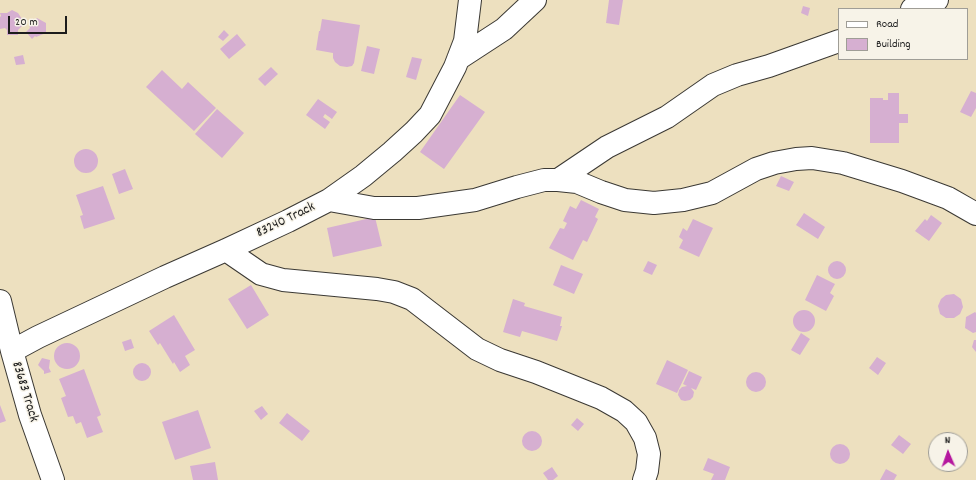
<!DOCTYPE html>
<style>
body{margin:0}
#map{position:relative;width:976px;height:480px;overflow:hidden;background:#ede0bf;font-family:Dekko,sans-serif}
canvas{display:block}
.legend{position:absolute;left:838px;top:8px;width:130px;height:52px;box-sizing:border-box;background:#f7f3e8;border:1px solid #9f9d96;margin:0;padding:5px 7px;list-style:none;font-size:12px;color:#1c1c1c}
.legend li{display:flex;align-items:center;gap:8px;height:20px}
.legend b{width:20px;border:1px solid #9f9d96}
.north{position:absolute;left:928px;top:432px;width:40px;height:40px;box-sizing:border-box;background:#f7f3e8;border:1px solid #9f9d96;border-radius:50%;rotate:358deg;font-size:11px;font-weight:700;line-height:16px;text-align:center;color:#1c1c1c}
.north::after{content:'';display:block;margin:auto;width:14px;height:18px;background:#b5179e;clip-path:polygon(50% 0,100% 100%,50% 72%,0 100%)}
.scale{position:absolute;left:8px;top:16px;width:59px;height:18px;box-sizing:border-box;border:2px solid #1c1c1c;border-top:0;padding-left:5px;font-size:12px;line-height:14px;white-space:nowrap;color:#1c1c1c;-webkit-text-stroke:3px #f7f3e8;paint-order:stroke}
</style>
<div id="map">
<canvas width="976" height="480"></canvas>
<ul class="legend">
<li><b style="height:5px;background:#fff"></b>Road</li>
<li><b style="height:11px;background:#d6afd1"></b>Building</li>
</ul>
<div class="north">N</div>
<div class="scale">20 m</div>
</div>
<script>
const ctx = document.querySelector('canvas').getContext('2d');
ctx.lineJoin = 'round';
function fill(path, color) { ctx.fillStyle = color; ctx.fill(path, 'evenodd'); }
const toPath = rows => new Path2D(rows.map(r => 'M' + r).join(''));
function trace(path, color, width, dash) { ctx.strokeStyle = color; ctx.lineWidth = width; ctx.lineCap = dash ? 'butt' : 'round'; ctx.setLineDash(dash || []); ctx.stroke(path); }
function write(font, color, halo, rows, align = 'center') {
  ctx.font = font + ' Dekko,sans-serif'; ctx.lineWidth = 3; ctx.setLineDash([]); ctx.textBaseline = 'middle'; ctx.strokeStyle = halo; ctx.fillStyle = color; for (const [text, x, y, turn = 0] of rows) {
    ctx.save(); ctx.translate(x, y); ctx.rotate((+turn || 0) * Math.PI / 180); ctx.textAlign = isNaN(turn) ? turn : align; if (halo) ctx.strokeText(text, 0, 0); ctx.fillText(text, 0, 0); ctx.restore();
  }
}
fill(toPath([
 [609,0,623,0,619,25,606,23],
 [803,6,810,8,808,16,801,13],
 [12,10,18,13,22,19,22,26,18,30,18,35,7,35,7,30,5,28,0,29,0,17,1,16,0,13,7,13],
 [37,18,46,23,46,33,36,37,35,36,32,39,26,32,30,28,29,25],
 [322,19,360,25,354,63,352,66,347,67,340,66,335,62,333,58,333,53,316,50,319,31,320,31],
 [224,30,229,35,223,41,218,37],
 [237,34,246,45,229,59,220,49],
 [367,46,380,49,374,74,361,71],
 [23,55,25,64,16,65,14,57],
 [412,57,422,59,416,80,406,77],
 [271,67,278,74,265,86,258,79],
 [162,70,182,89,188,82,216,108,194,131,146,87],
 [971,91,976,93,976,108,971,117,960,112],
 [888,93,899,93,899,114,908,114,908,123,899,123,899,143,870,143,870,98,883,98,883,100,888,100],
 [460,95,485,112,444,169,420,152],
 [318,99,337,112,332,119,325,114,323,117,330,122,325,129,306,115],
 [217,109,244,133,222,158,195,134],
 '74 161a12 12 0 1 1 24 0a12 12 0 1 1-24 0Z',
 [125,169,133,189,119,194,112,174],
 [781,176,794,182,789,191,776,186],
 [103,186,115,219,84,229,80,216,83,215,76,195],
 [581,200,599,209,595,217,598,219,587,242,583,240,573,260,549,248,560,228,564,229,567,223,563,221,570,206,576,209],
 [804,213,825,227,818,239,796,225],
 [931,215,942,223,929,241,915,231,925,219,927,221],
 [375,217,382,246,333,257,327,228],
 [693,219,713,228,699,257,679,248,683,240,679,237,683,228,687,231],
 '828 270a9 9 0 1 1 18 0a9 9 0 1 1-18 0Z',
 [648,261,657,265,652,275,643,271],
 [561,265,583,274,574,294,553,285],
 [817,275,835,284,830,293,834,296,826,311,805,300],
 [251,285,269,315,247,329,228,299],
 [954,294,961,299,963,307,960,314,954,318,946,318,940,314,938,306,941,299,946,295],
 [513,299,525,303,524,306,562,317,560,326,562,326,557,341,522,331,520,337,503,332],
 '793 321a11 11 0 1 1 22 0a11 11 0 1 1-22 0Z',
 [975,312,976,313,976,332,973,333,965,328,966,317],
 [174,315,195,350,185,356,190,365,180,372,174,362,173,364,160,343,158,345,149,331],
 [801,333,810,339,800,355,791,350],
 [131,339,134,348,125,351,122,342],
 [974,340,976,340,976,352,972,347],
 '54 356a13 13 0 1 1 26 0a13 13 0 1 1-26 0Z',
 [877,357,886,363,878,375,869,368],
 [42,358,50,360,49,368,51,372,44,374,44,371,38,365],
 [667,360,688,370,677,393,656,384],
 '133 372a9 9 0 1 1 18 0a9 9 0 1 1-18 0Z',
 [84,369,101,415,97,417,103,432,87,438,81,422,76,424,73,416,68,417,61,398,66,396,59,379],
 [689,371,702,377,696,390,691,388,694,392,693,397,690,400,685,401,681,400,678,395,679,390,682,387,687,386,683,384],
 '746 382a10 10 0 1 1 20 0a10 10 0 1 1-20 0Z',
 [0,405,6,421,0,423],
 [262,406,268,414,261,420,254,411],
 [198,410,211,448,175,460,162,422],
 [287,413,310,431,302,441,279,423],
 [577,418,584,424,578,431,571,425],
 '522 441a10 10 0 1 1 20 0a10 10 0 1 1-20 0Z',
 [899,435,911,444,903,454,891,445],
 '830 454a10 10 0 1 1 20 0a10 10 0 1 1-20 0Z',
 [708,458,730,467,725,480,711,480,714,474,703,470],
 [215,462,218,480,193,480,190,466],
 [552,467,558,476,553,480,548,480,543,473],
 [886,469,897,475,894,480,880,480]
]), '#d6afd1');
const minor = toPath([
 [912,9,924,3,937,0],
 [458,59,504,29,535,0],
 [558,180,607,147,667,117,713,85,737,75,769,66,839,41],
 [329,200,374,208,418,208,475,200,517,187,544,180,558,180,577,182,601,192,625,200,654,203,683,200,712,193,756,169,774,163,796,159,812,158,843,163,902,181,948,198,976,214],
 [226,250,261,274,283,280,377,289,394,292,412,299,477,349,500,360,536,372,601,398,624,411,636,422,645,438,649,454,647,471,644,480],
 [0,301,12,351,30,415,53,480],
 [12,351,38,337,91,312,165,277,226,250,288,221,329,200,363,176,392,152,414,132,430,115,455,67,465,41,470,0]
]);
trace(minor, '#3b3934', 24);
trace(minor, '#fff', 22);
write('14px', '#1c1c1c', '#f7f3e8', [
 ["83240 Track",286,221,-26],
 ["83683 Track",24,392,73]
]);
</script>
